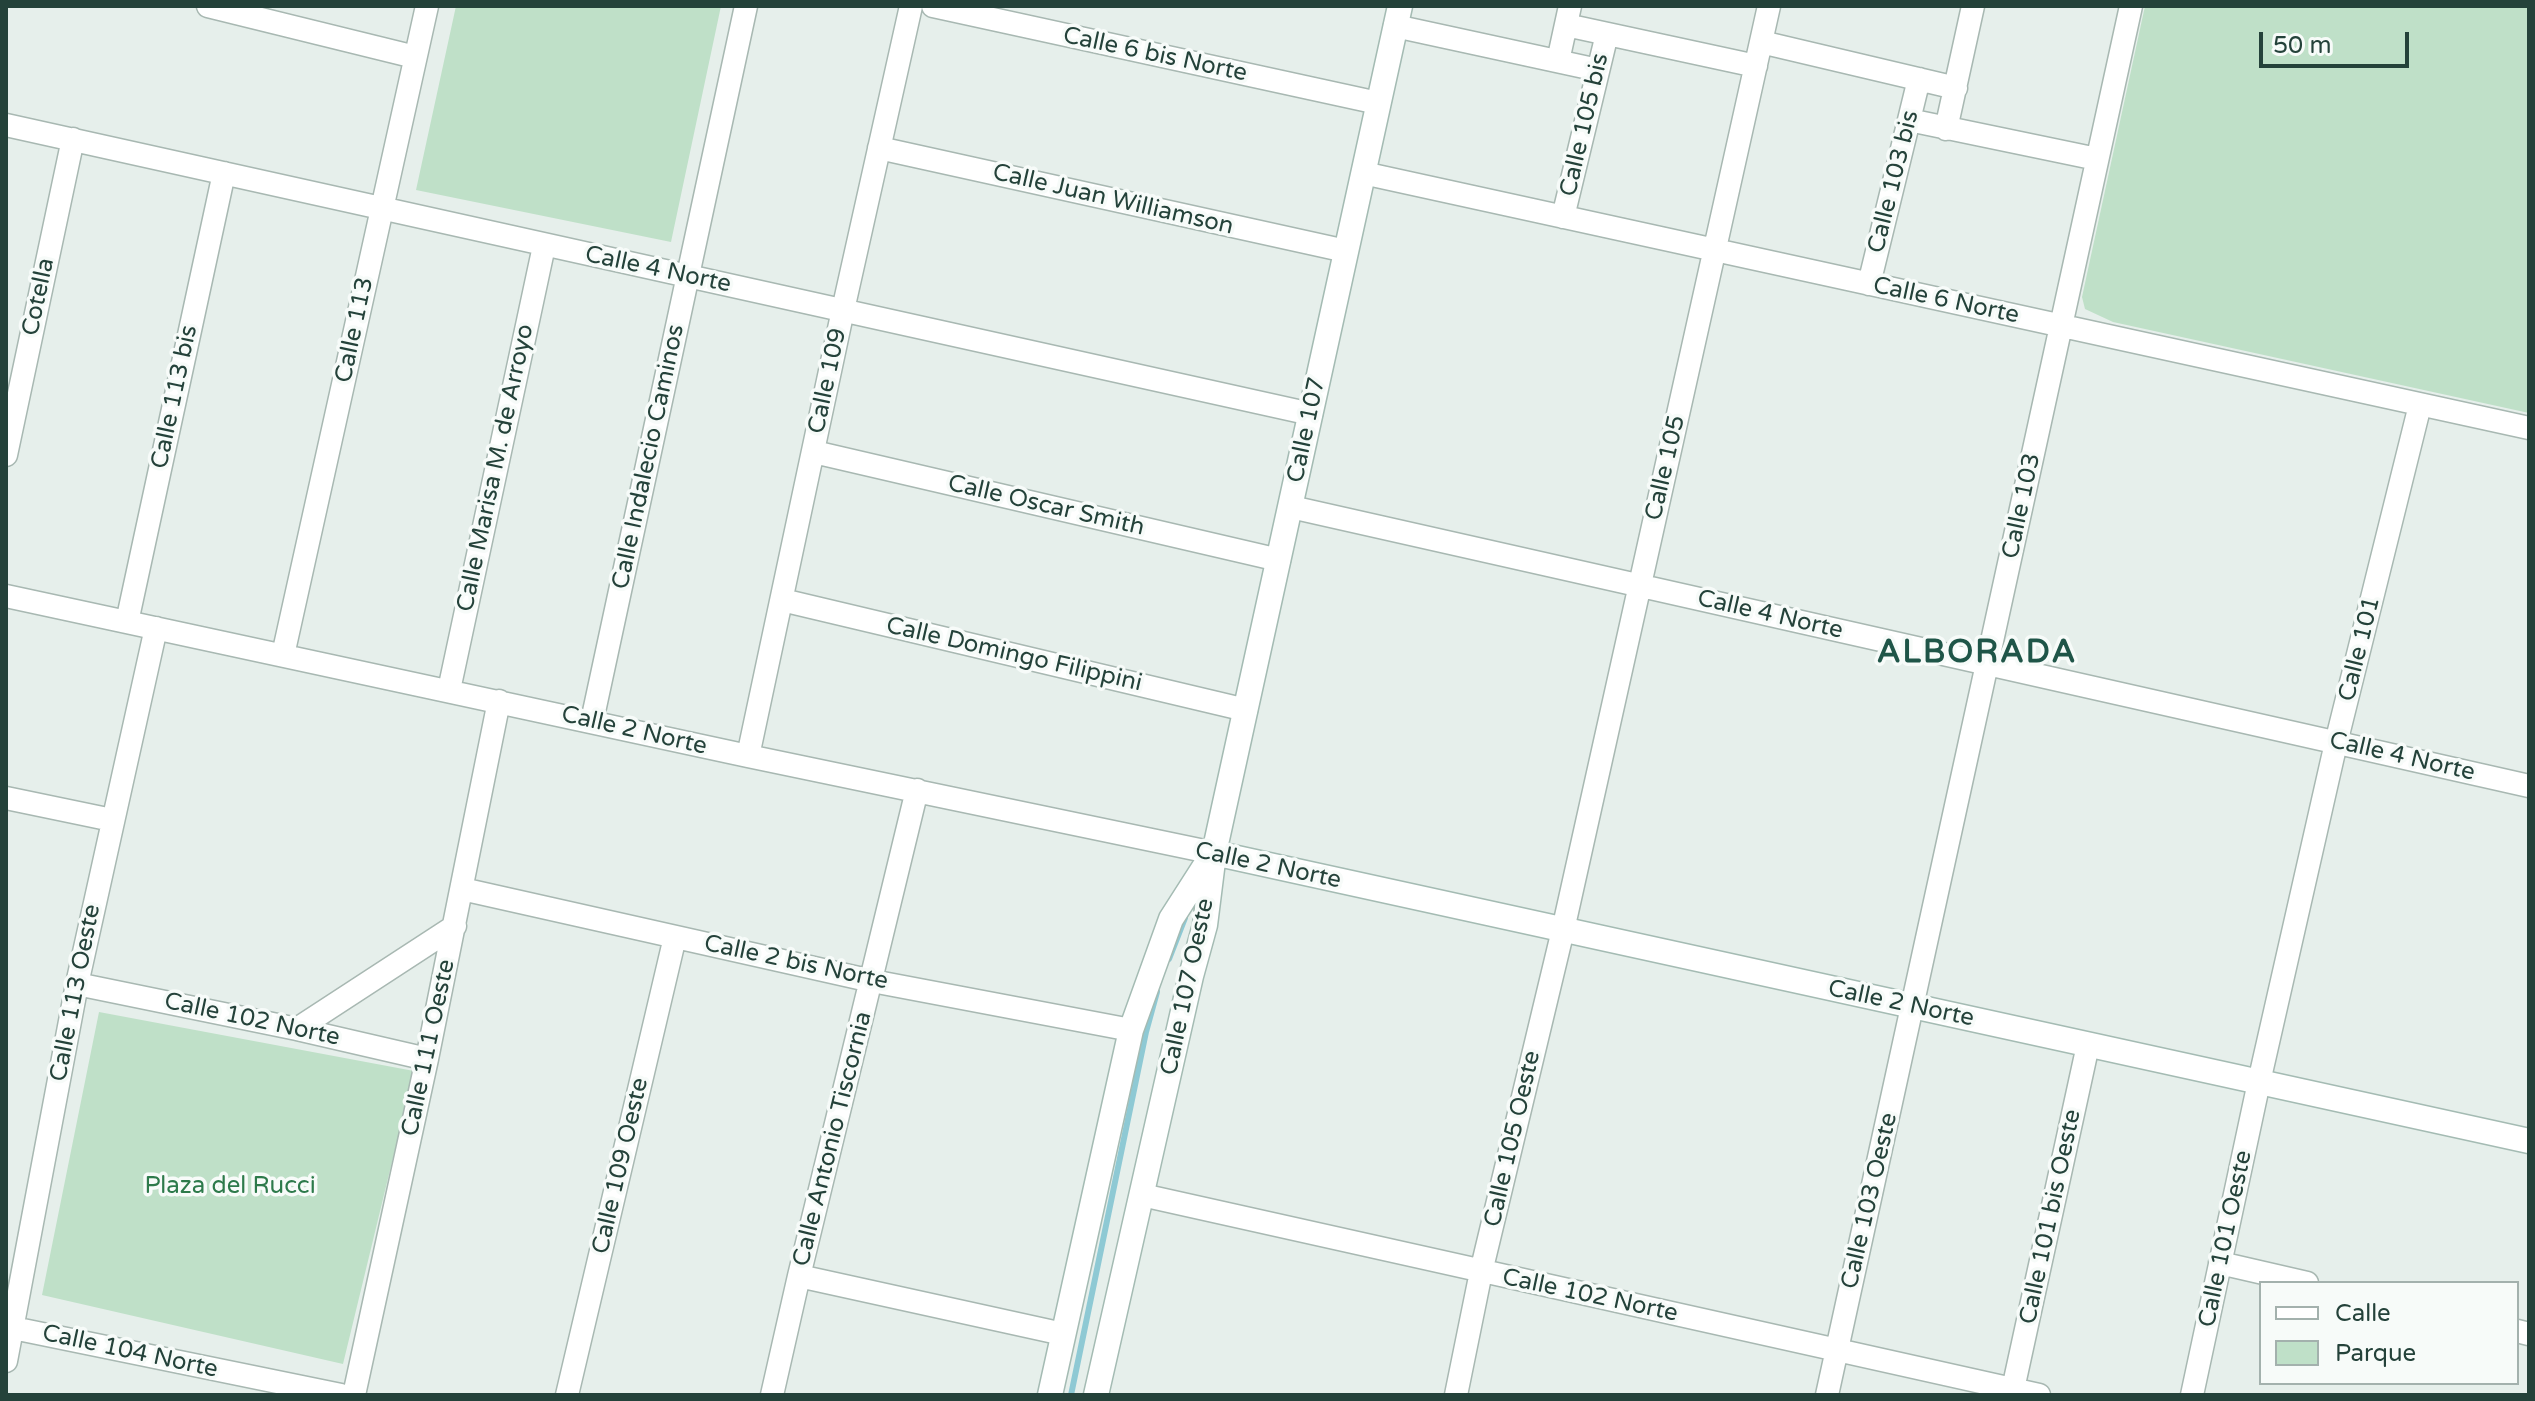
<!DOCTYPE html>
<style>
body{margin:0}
#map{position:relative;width:2535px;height:1401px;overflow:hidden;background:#e6efeb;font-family:"Varela Round",sans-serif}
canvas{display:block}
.frame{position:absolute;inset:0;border:8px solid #24423a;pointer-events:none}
.legend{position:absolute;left:2259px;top:1281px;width:260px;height:104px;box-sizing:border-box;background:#f7fbf9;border:2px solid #a3b1ad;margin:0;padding:10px 14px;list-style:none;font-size:24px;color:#24423a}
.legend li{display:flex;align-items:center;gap:16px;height:40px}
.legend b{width:40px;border:2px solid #a3b1ad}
.scale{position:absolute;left:2259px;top:32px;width:150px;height:36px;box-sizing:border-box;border:4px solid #24423a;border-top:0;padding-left:10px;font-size:24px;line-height:28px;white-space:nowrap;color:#24423a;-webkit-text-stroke:6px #f7fbf9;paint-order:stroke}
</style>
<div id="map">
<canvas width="2535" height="1401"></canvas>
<div class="frame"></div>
<ul class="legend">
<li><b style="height:10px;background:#fff"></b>Calle</li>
<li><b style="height:22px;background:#bfe0c8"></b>Parque</li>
</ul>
<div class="scale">50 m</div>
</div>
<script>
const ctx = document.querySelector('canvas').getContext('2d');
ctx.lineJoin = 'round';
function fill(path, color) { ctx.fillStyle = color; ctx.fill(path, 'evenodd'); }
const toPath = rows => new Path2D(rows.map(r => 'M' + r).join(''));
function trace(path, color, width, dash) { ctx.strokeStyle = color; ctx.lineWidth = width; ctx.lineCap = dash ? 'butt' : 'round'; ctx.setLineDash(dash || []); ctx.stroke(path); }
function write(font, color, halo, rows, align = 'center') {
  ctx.font = font + ' "Varela Round",sans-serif'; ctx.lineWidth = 7; ctx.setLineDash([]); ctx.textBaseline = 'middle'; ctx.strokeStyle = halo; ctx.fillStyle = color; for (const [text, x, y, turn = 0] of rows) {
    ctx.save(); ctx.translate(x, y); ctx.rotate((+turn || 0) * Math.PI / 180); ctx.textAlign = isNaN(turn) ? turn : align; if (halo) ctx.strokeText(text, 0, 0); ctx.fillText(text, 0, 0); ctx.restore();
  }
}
fill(toPath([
 [456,6,721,6,671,242,416,190],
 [2145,6,2529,6,2529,413,2113,322,2085,309,2082,297],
 [99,1012,414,1071,343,1364,42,1295]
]), '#bfe0c8');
trace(toPath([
 [1169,959,1185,918],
 [1071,1395,1146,1032,1157,992]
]), '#8ec9d4', 6);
const street = toPath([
 [208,6,415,57],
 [933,6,1378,103],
 [1566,25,1756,66],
 [1395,26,1598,70],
 [1761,42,1956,88],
 [1558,61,1570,6],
 [1909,120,2097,159],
 [6,125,1311,414],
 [1946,129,1973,6],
 [879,148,1346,251],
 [1363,173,2529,428],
 [1563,217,1607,34],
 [1869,284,1919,79],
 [814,452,1279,560],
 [6,455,73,139],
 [1291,507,2529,786],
 [6,596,748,756,1214,853],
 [782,600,1246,710],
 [127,622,224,173],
 [283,655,427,6],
 [449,690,544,246],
 [592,721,746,6],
 [748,756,843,310,911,6],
 [6,798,112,820],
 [462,889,872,981,1131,1030],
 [77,984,297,1029,427,1059],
 [297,1029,455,926],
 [1142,1195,2039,1395],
 [2220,1263,2307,1283],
 [799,1276,1063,1334],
 [13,1328,341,1395],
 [2517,1331,2529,1334],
 [6,1361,77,984,156,628],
 [2013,1389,2088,1045],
 [354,1395,427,1059,499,701],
 [567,1395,675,937],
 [772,1395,799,1276,917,790],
 [1456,1395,1481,1272,1563,930,1769,6],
 [1827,1395,2131,6],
 [2192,1395,2259,1082,2336,743,2420,405]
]);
const secondary = toPath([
 [1214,853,2529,1141],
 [1050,1395,1131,1030,1171,919,1212,855],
 [1096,1395,1191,976,1205,925,1214,853,1400,6]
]);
trace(street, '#a8b8b2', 25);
trace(secondary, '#a4bbb3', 27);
trace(street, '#fff', 22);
trace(secondary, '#fff', 24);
write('24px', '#24423a', '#f7fbf9', [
 ["Calle 6 bis Norte",1155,55,12],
 ["Calle 105 bis",1585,125,-77],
 ["Calle 103 bis",1894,182,-76],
 ["Calle Juan Williamson",1113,200,13],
 ["Calle 4 Norte",658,270,12],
 ["Cotella",39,297,-78],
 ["Calle 6 Norte",1946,301,12],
 ["Calle 113",355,330,-78],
 ["Calle 109",828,381,-78],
 ["Calle 113 bis",175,397,-78],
 ["Calle 107",1307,430,-78],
 ["Calle Indalecio Caminos",649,457,-78],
 ["Calle Marisa M. de Arroyo",496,468,-78],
 ["Calle 105",1666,468,-77],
 ["Calle Oscar Smith",1046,506,13],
 ["Calle 103",2022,506,-78],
 ["Calle 4 Norte",1770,615,13],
 ["Calle 101",2360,649,-76],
 ["Calle Domingo Filippini",1014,655,13],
 ["Calle 2 Norte",634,731,13],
 ["Calle 4 Norte",2402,757,13],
 ["Calle 2 Norte",1268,866,12],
 ["Calle 2 bis Norte",796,963,12],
 ["Calle 107 Oeste",1188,987,-78],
 ["Calle 113 Oeste",76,993,-79],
 ["Calle 2 Norte",1901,1004,12],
 ["Calle 102 Norte",252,1020,12],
 ["Calle 111 Oeste",429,1048,-78],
 ["Calle Antonio Tiscornia",833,1139,-76],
 ["Calle 105 Oeste",1513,1139,-77],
 ["Calle 109 Oeste",621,1166,-77],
 ["Calle 103 Oeste",1870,1201,-77],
 ["Calle 101 bis Oeste",2051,1217,-78],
 ["Calle 101 Oeste",2226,1239,-78],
 ["Calle 102 Norte",1590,1296,12],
 ["Calle 104 Norte",130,1352,12]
]);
write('24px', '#2d7a4b', '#f7fbf9', [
 ["Plaza del Rucci",230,1187]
]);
ctx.letterSpacing = '2px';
write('bold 32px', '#1f5548', '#f7fbf9', [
 ["ALBORADA",1977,654]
]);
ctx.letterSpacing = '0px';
</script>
